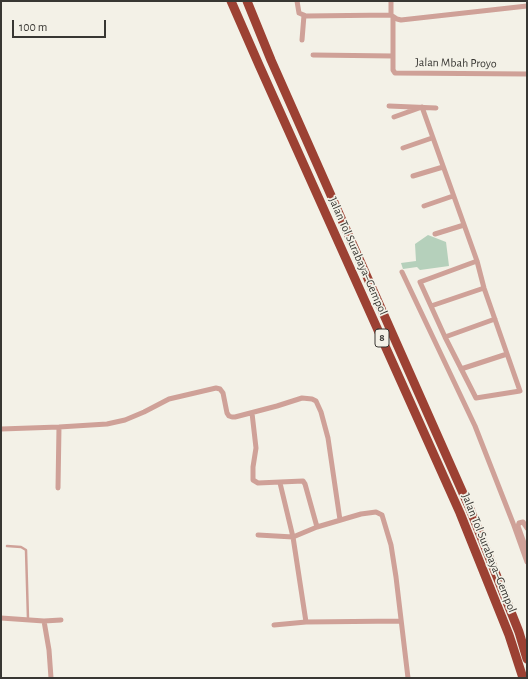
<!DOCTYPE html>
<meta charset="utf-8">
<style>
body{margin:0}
#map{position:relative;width:528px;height:679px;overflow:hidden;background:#f3f1e7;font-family:"Alegreya Sans",sans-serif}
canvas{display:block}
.frame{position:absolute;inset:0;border:2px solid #383733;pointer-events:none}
.scale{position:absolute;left:12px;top:20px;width:94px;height:18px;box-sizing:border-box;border:2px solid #383733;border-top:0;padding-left:5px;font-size:12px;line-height:14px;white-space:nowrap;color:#383733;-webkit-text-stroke:3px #f3f1e7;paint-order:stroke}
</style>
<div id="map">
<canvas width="528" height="679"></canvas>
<div class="frame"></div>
<div class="scale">100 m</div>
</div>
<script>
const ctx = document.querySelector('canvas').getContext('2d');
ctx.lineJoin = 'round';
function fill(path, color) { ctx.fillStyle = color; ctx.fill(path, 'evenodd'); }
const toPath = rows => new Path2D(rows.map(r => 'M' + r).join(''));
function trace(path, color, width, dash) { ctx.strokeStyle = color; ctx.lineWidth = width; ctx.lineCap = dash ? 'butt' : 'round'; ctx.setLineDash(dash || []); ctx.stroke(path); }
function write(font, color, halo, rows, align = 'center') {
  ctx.font = font + ' "Alegreya Sans",sans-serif'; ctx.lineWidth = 3.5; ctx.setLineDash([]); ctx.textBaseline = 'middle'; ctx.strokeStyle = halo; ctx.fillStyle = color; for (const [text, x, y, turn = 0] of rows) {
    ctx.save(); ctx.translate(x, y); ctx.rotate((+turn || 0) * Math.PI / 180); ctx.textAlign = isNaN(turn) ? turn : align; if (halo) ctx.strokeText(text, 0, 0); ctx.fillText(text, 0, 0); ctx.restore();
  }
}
fill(toPath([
 [428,235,446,242,449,266,420,270,417,267,403,269,401,263,416,261,415,244]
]), '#b5d0bb');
trace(toPath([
 [7,546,21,547,26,550,28,619]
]), '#cfa198', 2.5);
trace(toPath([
 [297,1,299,13,306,16,391,15],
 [391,1,391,15,397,19,401,20,527,6],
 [393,17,393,70,395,73,527,74],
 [302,40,304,15],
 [313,55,393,56],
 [389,106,436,108],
 [394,117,422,107,477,261,484,288,520,391,476,398,445,337,420,282,477,261],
 [403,148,432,138],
 [413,176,443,167],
 [424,206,453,196],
 [435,234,464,225],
 [402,272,475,426,513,523,527,562],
 [431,306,484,288],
 [445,337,495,319],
 [461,369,507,354],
 [252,413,256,448,253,467,253,480,258,483,303,481,305,484,317,527],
 [1,429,59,427,107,424,125,420,144,412,169,399,216,388,220,389,223,393,227,413,229,416,232,417,235,417,277,406,302,398,312,399,316,401,321,412,328,438,340,520],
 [280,483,293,537,306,622],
 [58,488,59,427],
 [527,528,523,522,519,523,518,526,527,551],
 [258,535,293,537,317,527,361,514,376,512,382,515,391,545,396,577,408,678],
 [1,618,44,621,61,620],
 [44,621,49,650,51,678],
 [274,625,306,622,401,621]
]), '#cfa198', 5);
trace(toPath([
 [231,1,259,65,460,513,509,635,523,678],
 [247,1,271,60,470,509,519,632,527,659]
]), '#9c4133', 9);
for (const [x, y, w] of [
 [382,338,14]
]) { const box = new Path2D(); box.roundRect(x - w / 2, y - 9, w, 18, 3); ctx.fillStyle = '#f3f1e7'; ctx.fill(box); trace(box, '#383733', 1); }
write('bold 11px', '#383733', null, [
 ["8",382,338]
]);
write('12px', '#383733', '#f3f1e7', [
 ["Jalan Mbah Proyo",456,63,1],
 ["Jalan Tol Surabaya–Gempol",358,256,66],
 ["Jalan Tol Surabaya–Gempol",489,553,68]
]);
</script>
